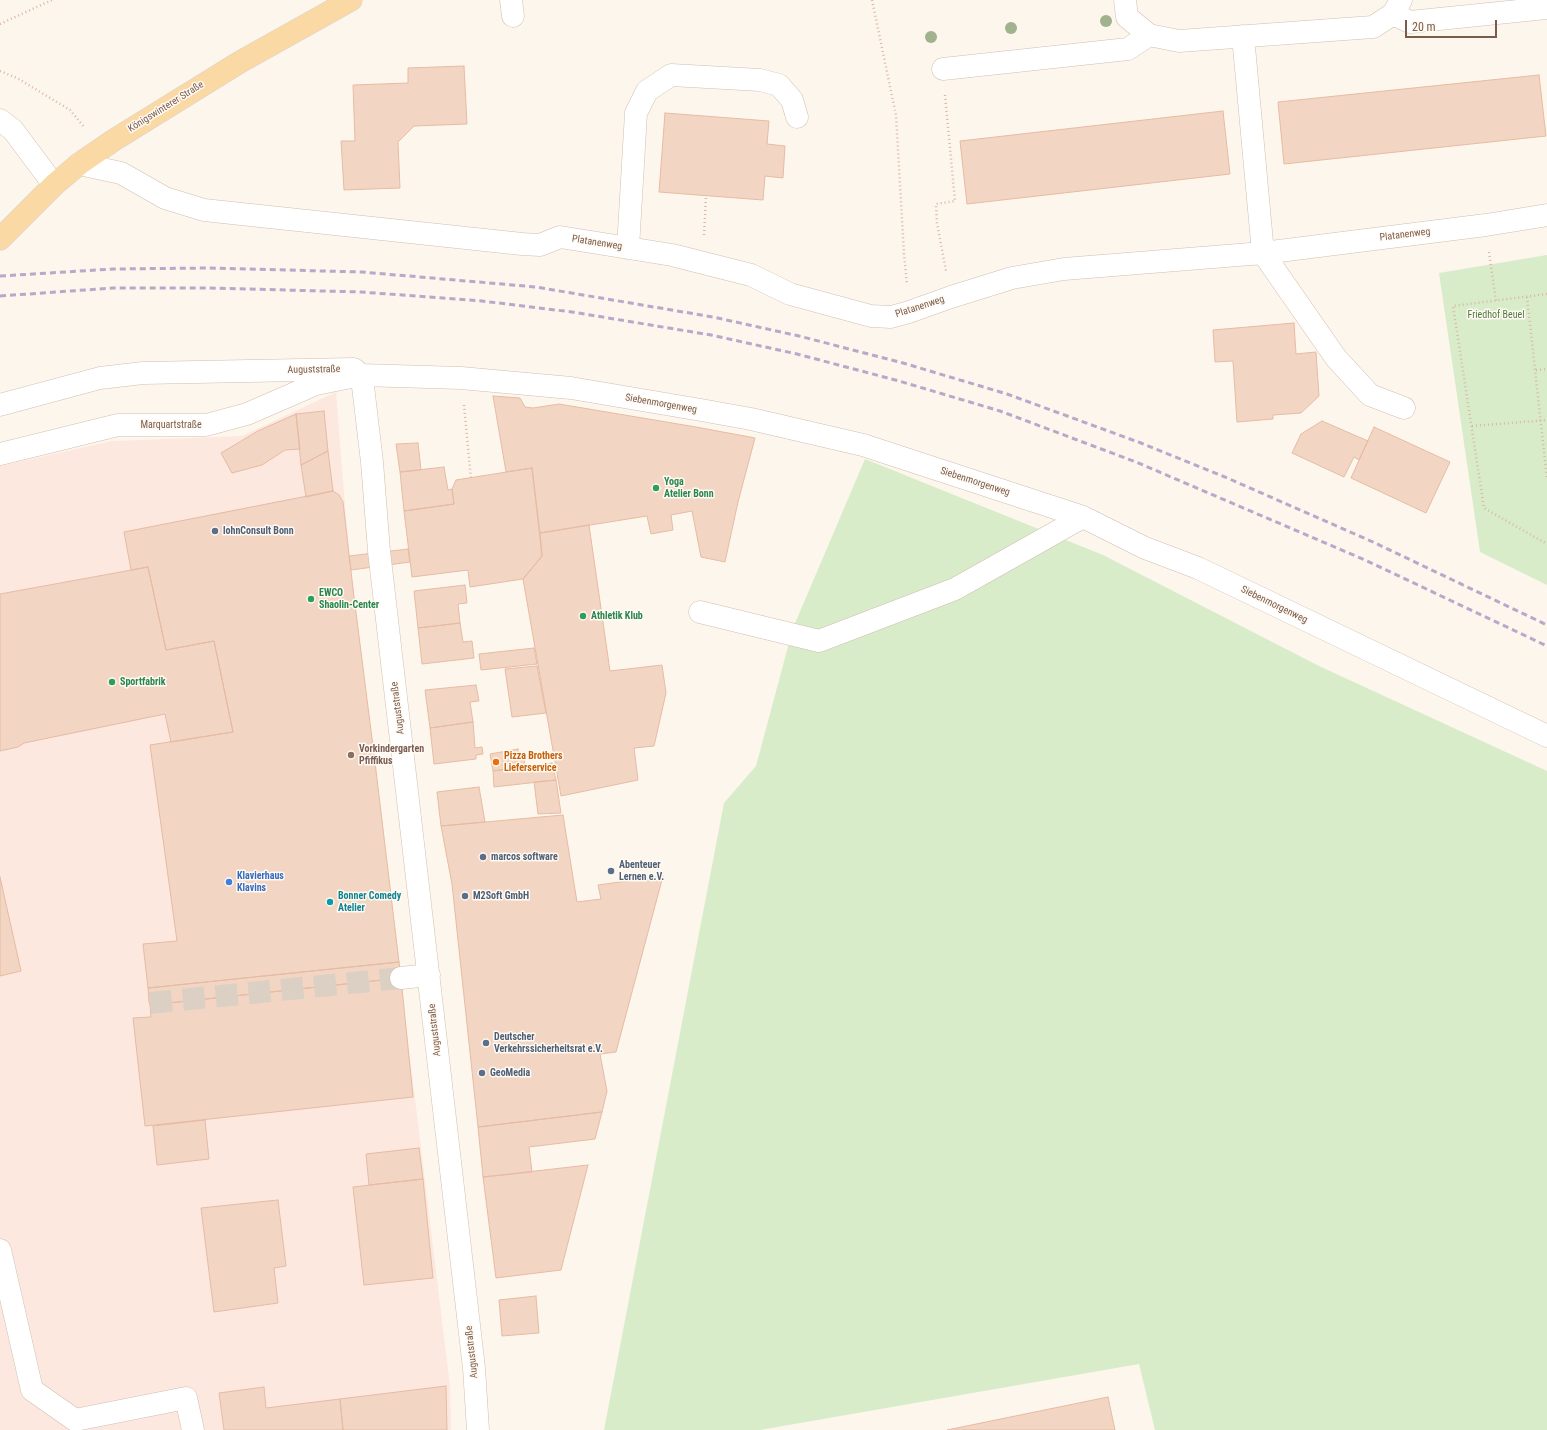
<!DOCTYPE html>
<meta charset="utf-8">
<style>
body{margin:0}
#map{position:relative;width:1547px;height:1430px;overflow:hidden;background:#fdf6ec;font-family:"Roboto Condensed",sans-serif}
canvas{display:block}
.scale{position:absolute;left:1405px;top:20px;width:92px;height:18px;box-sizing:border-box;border:2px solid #7a5c4d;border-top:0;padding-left:5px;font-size:12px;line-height:14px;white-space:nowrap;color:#7a5c4d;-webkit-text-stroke:3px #fffaf3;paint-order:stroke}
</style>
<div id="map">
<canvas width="1547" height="1430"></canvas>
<div class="scale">20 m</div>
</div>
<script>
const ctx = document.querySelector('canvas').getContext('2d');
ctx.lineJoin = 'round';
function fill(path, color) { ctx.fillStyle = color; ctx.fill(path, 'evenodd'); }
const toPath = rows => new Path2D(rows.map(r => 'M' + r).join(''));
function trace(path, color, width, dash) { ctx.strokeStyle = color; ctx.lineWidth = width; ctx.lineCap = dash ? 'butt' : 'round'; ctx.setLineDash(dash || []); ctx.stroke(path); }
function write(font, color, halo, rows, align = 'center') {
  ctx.font = font + ' "Roboto Condensed",sans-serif'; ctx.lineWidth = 3; ctx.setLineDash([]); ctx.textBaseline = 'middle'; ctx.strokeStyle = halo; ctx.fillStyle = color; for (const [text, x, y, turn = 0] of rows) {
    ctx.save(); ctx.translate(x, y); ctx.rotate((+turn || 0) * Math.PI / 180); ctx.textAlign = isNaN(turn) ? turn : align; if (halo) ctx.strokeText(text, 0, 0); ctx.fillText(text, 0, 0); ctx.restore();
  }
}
fill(toPath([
 [336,392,349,556,450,1386,451,1430,0,1430,0,466,112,441,242,436]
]), '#fde8e0');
fill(toPath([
 [1547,255,1547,585,1480,552,1439,273],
 [865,459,1103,555,1319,666,1547,771,1547,1430,1155,1430,1139,1364,760,1430,604,1430,724,803,756,766,793,628]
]), '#d8ecc9');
const building = toPath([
 [464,66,467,124,414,126,398,142,400,188,344,190,341,141,355,141,353,85,408,83,408,68,464,66],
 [1539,75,1546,136,1284,164,1278,102,1539,75],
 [1223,111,1230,174,967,204,960,141,1223,111],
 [665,113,769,121,767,144,785,146,783,178,765,176,763,200,659,192,665,113],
 [1294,323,1296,354,1316,352,1319,396,1301,413,1273,415,1273,419,1237,422,1233,361,1215,362,1213,330,1294,323],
 [493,396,520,398,525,407,533,408,559,404,696,427,755,438,738,502,725,562,701,557,692,511,671,515,673,530,651,534,647,516,540,533,532,468,506,472,493,396],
 [324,411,328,451,301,465,296,414,324,411],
 [296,414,300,449,285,450,262,465,232,473,221,453,258,431,296,414],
 [1322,421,1368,441,1359,460,1354,457,1344,477,1292,453,1301,434,1322,421],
 [1374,427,1450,462,1426,513,1351,478,1374,427],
 [418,443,421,470,400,472,396,444,418,443],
 [328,451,333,491,306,497,301,465,328,451],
 [444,467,448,490,452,489,454,504,404,511,400,472,444,467],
 [532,468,542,556,523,579,470,587,468,570,412,577,404,511,454,504,452,489,456,480,532,468],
 [333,491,339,495,343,502,354,597,374,754,399,962,148,988,143,944,177,941,150,745,233,732,214,641,166,650,148,567,131,570,124,532,333,491],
 [589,525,610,671,662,665,666,693,654,746,634,748,638,780,561,796,523,579,542,556,540,533,589,525],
 [408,549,410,562,351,570,349,556,408,549],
 [148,567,166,650,214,641,233,732,171,742,165,714,24,743,18,747,0,751,0,594,148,567],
 [465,585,467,603,458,604,460,623,418,628,414,591,465,585],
 [460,623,463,642,472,641,474,658,422,664,418,628,460,623],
 [534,648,537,664,481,670,479,654,534,648],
 [537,666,546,713,512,717,505,669,537,666],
 [476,685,479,701,470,702,473,722,430,728,425,690,476,685],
 [473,722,475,748,482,747,483,754,476,755,476,759,434,764,430,728,473,722],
 [518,749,519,756,524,757,525,766,493,771,490,754,518,749],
 [552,763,556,780,494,787,493,771,552,763],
 [556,780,561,813,538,814,534,782,556,780],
 [479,787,485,822,441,826,437,792,479,787],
 [563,815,577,902,601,899,598,885,663,876,616,1052,600,1054,607,1091,602,1112,478,1127,452,884,441,826,563,815],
 [0,877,21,971,0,976,0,877],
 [399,962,401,978,150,1005,149,1002,148,988,399,962],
 [401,978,413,1097,145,1126,133,1018,151,1017,150,1005,401,978],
 [602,1112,595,1139,529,1147,532,1172,483,1177,478,1127,602,1112],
 [205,1120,209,1159,157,1165,153,1126,205,1120],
 [419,1148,423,1179,369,1185,366,1154,419,1148],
 [588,1165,561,1270,496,1278,483,1177,588,1165],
 [423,1179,433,1278,364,1285,353,1187,423,1179],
 [278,1200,286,1266,274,1268,278,1303,214,1312,201,1208,278,1200],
 [536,1296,539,1333,502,1336,499,1300,536,1296],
 [446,1386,447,1430,343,1430,340,1399,446,1386],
 [264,1387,266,1408,340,1399,343,1430,224,1430,219,1393,264,1387],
 [1108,1397,1115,1430,947,1430,1108,1397]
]);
fill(building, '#f3d5c3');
trace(building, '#e6bba3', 1);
trace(toPath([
 [150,1003,401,978]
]), '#dcd0c4', 22, [22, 11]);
const minor = toPath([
 [511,0,513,16],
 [1125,0,1127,17,1149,35,1179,41,1373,27,1393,14,1401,0],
 [1393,14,1410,22,1547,8],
 [1243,36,1263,253,1336,358,1370,395,1404,408],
 [943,69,1128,49,1149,35],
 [0,120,13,130,54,185],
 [79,164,121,173,165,198,204,210,522,244,540,245,560,237,672,255,751,275,790,294,871,316,891,317,909,312,951,297,1012,278,1064,269,1263,253,1486,225,1547,215],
 [628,248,636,113,647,91,671,75,760,80,779,85,792,100,797,117],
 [0,405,100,378,143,373,354,369,361,375,362,378,372,462,379,551,474,1368,478,1430],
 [0,454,118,425,206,425,247,414,316,384,361,375,461,378,571,388,701,410,751,419,863,445,1083,517,1145,548,1198,568,1547,736],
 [700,612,819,641,955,589,1083,517],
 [401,978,429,975],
 [0,1250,32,1390,75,1420,186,1398,193,1430]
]);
const major = toPath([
 [0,239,54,185,79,164,114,140,240,62,351,0]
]);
trace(minor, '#d1beb0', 23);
trace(major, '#dad1cd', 23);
trace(toPath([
 [872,0,896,115,904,254,907,285],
 [0,24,52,0],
 [0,71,17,78,70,110,85,128],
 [945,95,955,201,936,204,937,223,946,271],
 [704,235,706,196],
 [1489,252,1496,301],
 [1547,294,1453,306,1484,508,1547,544],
 [1527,297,1547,479],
 [1536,370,1547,369],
 [464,405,471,479],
 [1472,426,1547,420]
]), '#d9b8a5', 2.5, [1, 3]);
trace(minor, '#fff', 22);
trace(major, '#fbd9a5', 22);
trace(toPath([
 [0,276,114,269,209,268,362,272,536,287,713,317,799,336,903,363,1007,394,1141,443,1225,477,1373,542,1547,625],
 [0,296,113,288,208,288,361,292,482,301,572,312,711,335,797,354,899,381,1000,411,1136,462,1365,560,1547,646]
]), '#b9a8c9', 3, [6, 4]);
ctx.fillStyle = '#a0b28e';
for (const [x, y] of [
 [1106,21],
 [1011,28],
 [931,37]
]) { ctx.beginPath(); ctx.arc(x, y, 6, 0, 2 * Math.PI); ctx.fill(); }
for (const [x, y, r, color] of [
 [656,488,4,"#2e9e5b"],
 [215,531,4,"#5c6f8a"],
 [311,599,4,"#2e9e5b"],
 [583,616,4,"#2e9e5b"],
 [112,682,4,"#2e9e5b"],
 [351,755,4,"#8d6e63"],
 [496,762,4,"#e8710a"],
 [483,857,4,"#5c6f8a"],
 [611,871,4,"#5c6f8a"],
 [229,882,4,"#3f7fe0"],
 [465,896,4,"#5c6f8a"],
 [330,902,4,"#0f9aa8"],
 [486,1043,4,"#5c6f8a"],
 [482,1073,4,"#5c6f8a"]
]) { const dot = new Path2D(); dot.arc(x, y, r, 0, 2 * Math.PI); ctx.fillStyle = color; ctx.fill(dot); trace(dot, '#fffaf3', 1.5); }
write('10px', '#7a5c4d', '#fffaf3', [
 ["Königswinterer Straße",166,107,-32],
 ["Platanenweg",1405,235,-7],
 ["Platanenweg",597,243,9],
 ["Platanenweg",920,307,-18],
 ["Auguststraße",314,370,-1],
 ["Siebenmorgenweg",661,404,10],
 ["Marquartstraße",171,425],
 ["Siebenmorgenweg",975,482,18],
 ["Siebenmorgenweg",1274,605,26],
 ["Auguststraße",398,708,-97],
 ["Auguststraße",435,1030,-96],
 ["Auguststraße",472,1352,-96]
]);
write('10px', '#537a41', '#fffaf3', [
 ["Friedhof Beuel",1496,315]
]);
write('bold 10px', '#27864d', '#fffaf3', [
 ["Yoga",664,482],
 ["Atelier Bonn",664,494],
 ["EWCO",319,593],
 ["Shaolin-Center",319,605],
 ["Athletik Klub",591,616],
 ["Sportfabrik",120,682]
], 'left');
write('bold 10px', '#4e5e75', '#fffaf3', [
 ["lohnConsult Bonn",223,531],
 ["marcos software",491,857],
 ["Abenteuer",619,865],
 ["Lernen e.V.",619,877],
 ["M2Soft GmbH",473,896],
 ["Deutscher",494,1037],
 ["Verkehrssicherheitsrat e.V.",494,1049],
 ["GeoMedia",490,1073]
], 'left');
write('bold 10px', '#785e54', '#fffaf3', [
 ["Vorkindergarten",359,749],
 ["Pfiffikus",359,761]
], 'left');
write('bold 10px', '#c56008', '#fffaf3', [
 ["Pizza Brothers",504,756],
 ["Lieferservice",504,768]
], 'left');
write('bold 10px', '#366cbe', '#fffaf3', [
 ["Klavierhaus",237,876],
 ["Klavins",237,888]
], 'left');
write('bold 10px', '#0d838f', '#fffaf3', [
 ["Bonner Comedy",338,896],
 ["Atelier",338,908]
], 'left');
</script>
